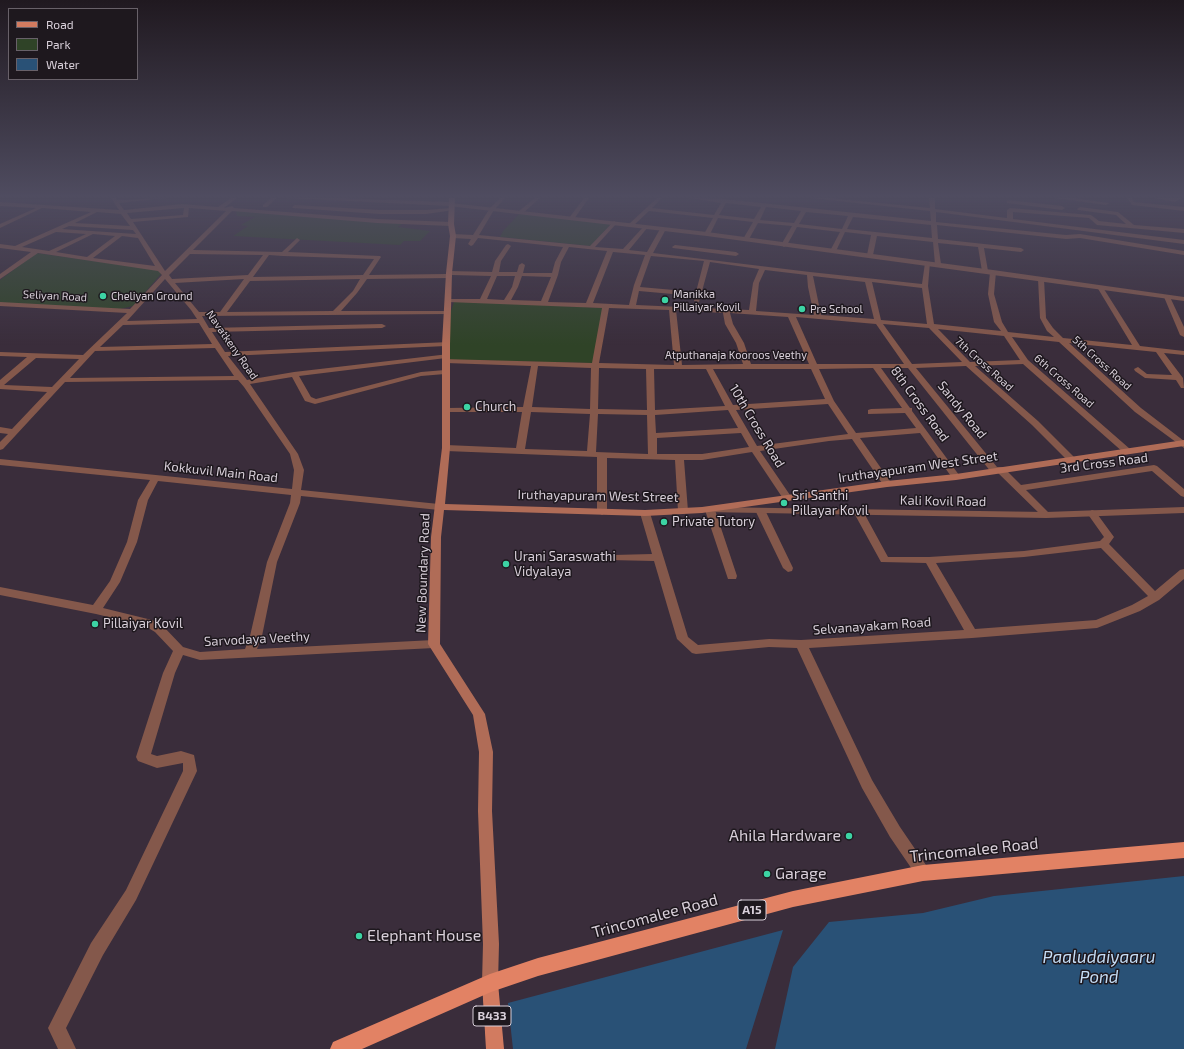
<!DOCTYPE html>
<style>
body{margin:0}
#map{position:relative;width:1184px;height:1049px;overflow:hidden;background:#3a2d3b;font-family:"Exo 2",sans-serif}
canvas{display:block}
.legend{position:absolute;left:8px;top:8px;width:130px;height:72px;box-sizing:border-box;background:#1e181e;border:1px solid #686169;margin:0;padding:5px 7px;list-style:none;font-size:12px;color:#d8cfd9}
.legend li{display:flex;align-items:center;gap:8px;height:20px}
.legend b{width:20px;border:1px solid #686169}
</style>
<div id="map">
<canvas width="1184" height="1049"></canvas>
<ul class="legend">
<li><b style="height:5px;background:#d27b60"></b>Road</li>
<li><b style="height:11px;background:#2f4327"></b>Park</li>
<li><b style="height:11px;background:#295176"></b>Water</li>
</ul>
</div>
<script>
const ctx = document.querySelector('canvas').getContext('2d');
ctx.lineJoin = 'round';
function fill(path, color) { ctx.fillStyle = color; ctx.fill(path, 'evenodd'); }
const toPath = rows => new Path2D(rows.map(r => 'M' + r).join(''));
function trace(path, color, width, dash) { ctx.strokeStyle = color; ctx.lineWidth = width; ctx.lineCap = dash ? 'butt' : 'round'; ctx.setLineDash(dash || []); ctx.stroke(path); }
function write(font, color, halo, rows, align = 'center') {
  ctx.font = font + ' "Exo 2",sans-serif'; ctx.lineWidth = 3; ctx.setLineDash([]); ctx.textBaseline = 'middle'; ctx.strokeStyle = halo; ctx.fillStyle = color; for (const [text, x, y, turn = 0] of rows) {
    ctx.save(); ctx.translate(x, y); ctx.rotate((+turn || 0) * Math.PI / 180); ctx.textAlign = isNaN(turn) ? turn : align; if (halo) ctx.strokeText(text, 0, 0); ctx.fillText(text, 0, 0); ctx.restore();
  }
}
fill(toPath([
 [236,210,403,223,398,227,430,231,420,241,404,241,400,245,233,236,248,226,241,225,255,217,237,216],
 [520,213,611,224,591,246,500,237,503,231],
 [36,253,159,270,161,274,133,306,120,309,0,303,0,280],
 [462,301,604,308,593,363,450,360,450,314,454,302]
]), '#2f4327');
fill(toPath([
 [1184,876,1184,1049,775,1049,793,967,829,922,923,913,994,896],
 [783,930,746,1049,513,1049,508,1003]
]), '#295176');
fill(toPath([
 [111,198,116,198,117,200,167,198,119,203,124,210,182,204,218,207,231,198,237,198,224,208,232,206,234,208,377,219,451,222,454,224,451,226,377,223,232,211,193,250,282,252,297,238,300,240,288,252,380,256,381,257,369,275,447,274,447,272,449,271,492,272,495,261,506,245,508,244,511,246,501,261,499,272,517,272,519,265,522,263,525,265,523,273,552,273,555,262,563,247,478,238,473,245,471,246,468,244,471,239,453,238,450,236,453,234,473,235,490,208,500,198,505,198,494,210,479,235,590,246,614,221,617,223,616,224,595,247,623,249,645,225,648,227,629,250,647,252,660,229,663,227,666,229,653,253,810,272,922,284,925,263,930,262,928,286,934,324,1001,331,994,322,988,294,990,272,993,270,996,272,994,294,1002,322,1008,332,1054,337,1047,331,1040,318,1038,279,1041,277,1044,279,1046,318,1053,328,1063,338,1132,345,1097,287,1102,286,1140,346,1184,351,1184,355,1164,353,1183,378,1184,388,1181,388,1176,380,1145,378,1135,371,1134,369,1138,367,1147,374,1172,375,1156,352,1069,343,1141,408,1184,441,1184,448,1135,412,1059,342,1012,337,1028,360,1130,449,1131,451,1130,453,1124,453,1023,364,975,366,1038,421,1076,459,1074,461,1068,461,1032,425,966,366,916,368,997,467,1003,467,1021,485,1154,465,1157,466,1184,489,1184,497,1181,496,1152,471,1026,490,1051,515,1046,518,1043,517,997,472,991,472,908,368,881,368,910,408,912,408,912,411,959,475,961,477,959,479,953,479,920,433,860,438,892,484,887,487,884,486,852,439,829,441,760,451,792,498,787,501,784,500,752,452,702,460,684,460,688,511,683,514,678,511,675,460,607,458,607,512,602,515,597,512,597,457,446,451,442,448,446,445,516,448,522,412,446,412,442,410,446,408,523,407,531,366,446,363,442,361,443,359,592,363,602,308,448,302,445,300,446,299,480,299,491,276,452,275,452,277,450,278,367,279,357,293,341,311,449,311,450,312,447,314,202,316,209,328,382,324,386,326,382,328,212,332,225,352,449,342,450,344,446,346,228,356,247,380,294,372,449,354,450,356,446,358,299,376,311,397,316,399,421,372,445,370,449,372,445,374,421,376,315,404,305,401,292,377,250,384,298,454,304,470,301,490,439,504,444,507,439,510,301,496,300,503,277,562,262,636,257,649,434,640,438,641,440,644,438,647,434,648,200,660,183,655,175,673,151,754,157,756,181,751,194,755,197,771,136,900,103,955,66,1028,76,1049,58,1049,48,1028,51,1022,91,943,126,890,183,771,183,763,157,768,138,761,136,757,163,673,173,651,155,632,145,626,96,614,0,595,0,587,93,605,110,581,127,542,138,500,150,480,0,465,0,459,292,489,294,470,290,454,244,387,238,380,65,382,3,449,0,450,0,442,8,434,0,433,0,427,12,429,47,392,0,389,0,380,27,357,0,356,0,352,83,355,127,313,0,306,0,302,130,309,162,275,158,271,38,253,0,279,0,274,31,252,0,248,0,244,15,246,91,212,42,208,0,228,0,224,36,208,0,206,0,202,119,210,111,198],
 [184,208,183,215,131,219,127,213,184,208],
 [189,208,226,211,165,271,133,222,188,217,189,208],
 [97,212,121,214,130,226,75,223,97,212],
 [69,226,133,230,136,234,62,229,69,226],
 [56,232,86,234,49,251,22,247,56,232],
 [93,234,115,236,87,257,56,252,93,234],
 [122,236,138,238,155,266,93,258,122,236],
 [569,247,607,251,586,303,548,302,558,275,561,262,569,247],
 [613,252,645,255,634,285,629,305,593,303,613,252],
 [190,254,263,255,248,275,172,279,169,275,190,254],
 [269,255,283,256,374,259,363,275,253,277,269,255],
 [651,256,704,261,696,292,640,287,651,256],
 [710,262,759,269,753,283,749,310,636,305,639,291,695,296,694,301,699,302,710,262],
 [765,270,807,275,808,287,814,315,756,311,759,283,765,270],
 [497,276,515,276,512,287,504,300,487,299,497,276],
 [522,276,551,277,541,301,511,300,518,287,522,276],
 [813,276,865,282,874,319,821,315,813,276],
 [165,279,191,310,197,319,127,321,165,279],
 [244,279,220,312,199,312,175,283,244,279],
 [360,279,353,291,333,311,227,312,250,281,360,279],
 [872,282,922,288,927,324,881,320,872,282],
 [609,308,669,310,674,365,599,363,609,308],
 [676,310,723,313,725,324,736,343,743,364,682,365,676,310],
 [730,313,788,317,809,364,751,364,744,343,733,324,730,313],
 [796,317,876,324,904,364,817,364,796,317],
 [199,323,212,344,100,347,123,325,199,323],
 [883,324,929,328,962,362,912,364,883,324],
 [938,329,1004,336,1020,360,970,362,938,329],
 [215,348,234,376,70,378,95,351,215,348],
 [36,358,79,359,52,387,4,385,36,358],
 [538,366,591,368,590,409,532,407,538,366],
 [599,368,646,369,647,410,598,409,599,368],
 [873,368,902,408,871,409,868,410,868,414,905,413,916,428,856,433,834,401,819,369,873,368],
 [654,369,706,369,725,406,655,410,654,369],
 [713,369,811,369,825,399,733,405,713,369],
 [828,404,848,434,757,446,736,410,828,404],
 [728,410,738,428,656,433,655,415,728,410],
 [531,412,590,414,587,451,525,449,531,412],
 [598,414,647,415,648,454,596,452,598,414],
 [741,433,749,447,702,454,657,454,657,438,741,433],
 [158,481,291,495,290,503,267,562,250,636,245,649,200,652,183,647,163,626,152,620,103,608,120,582,137,542,148,500,158,481],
 [271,198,277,198,267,207,263,207,263,205,271,198],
 [285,198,337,198,451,202,454,204,451,206,285,198],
 [535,198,540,198,523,213,519,213,519,211,535,198],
 [584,198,589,198,574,219,570,219,569,218,584,198],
 [657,198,662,198,652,208,714,215,721,203,689,198,724,199,931,221,930,211,810,198,830,198,930,208,929,198,935,198,935,209,1007,218,1007,210,1010,208,1091,215,1099,221,1126,224,1116,215,1078,210,1077,209,1080,207,1118,212,1134,225,1184,229,1184,233,1097,225,1089,218,1013,212,1013,219,1184,240,1184,244,936,212,936,222,1066,235,1080,234,1184,251,1184,255,1080,238,1066,239,937,225,938,239,1021,248,1024,250,1021,252,984,248,988,271,985,273,982,271,978,247,938,243,941,264,938,266,935,264,933,242,877,236,873,255,870,257,867,255,871,235,845,232,836,251,833,253,830,251,840,232,797,227,787,245,784,247,781,245,792,226,758,223,749,239,746,241,743,239,753,222,718,218,710,234,707,236,704,234,713,218,649,211,633,226,629,226,629,224,657,198],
 [726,203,761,207,754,219,719,215,726,203],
 [766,207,801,211,794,223,760,220,766,207],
 [806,212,848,216,842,229,799,224,806,212],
 [853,217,931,225,932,238,847,229,853,217],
 [1054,198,1074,198,1109,203,1106,205,1054,198],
 [1127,198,1132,198,1134,202,1184,207,1184,211,1132,205,1127,198],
 [1154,198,1182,198,1175,202,1154,198],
 [1009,200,1062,206,1065,208,1062,210,1007,203,1007,201,1009,200],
 [295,205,380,210,426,210,451,208,454,210,426,214,380,214,293,208,292,207,295,205],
 [675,245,736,252,739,254,736,256,673,248,672,247,675,245],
 [1167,295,1170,297,1184,327,1184,337,1180,335,1164,297,1167,295],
 [710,507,715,510,737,576,736,579,728,579,705,510,710,507],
 [761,509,766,512,793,568,792,571,788,572,783,568,756,512,761,509],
 [645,510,650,513,688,637,698,645,769,639,801,640,964,630,926,563,881,562,854,513,859,510,864,513,888,557,929,557,1024,551,1100,541,1104,537,1087,513,1092,510,1095,511,1114,537,1109,544,1155,591,1180,570,1184,569,1184,579,1159,600,1140,611,1097,628,972,638,809,648,872,780,900,827,928,868,931,873,928,878,923,880,918,878,890,837,862,788,797,648,769,647,696,654,692,653,677,639,654,561,609,560,608,558,613,555,652,554,640,513,645,510],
 [1101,548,1148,596,1132,605,1096,620,975,629,936,563,1024,557,1101,548]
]), '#84584b');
fill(toPath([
 [451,203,707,232,993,270,1184,297,1184,301,707,236,449,206,449,204,451,203],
 [708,507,1046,512,1184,507,1184,513,1046,518,705,512,703,510,705,508,708,507]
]), '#84584b');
fill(toPath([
 [449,198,455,198,454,224,456,236,452,273,450,344,450,448,445,504,645,510,702,507,887,481,956,474,1184,440,1184,446,956,480,887,487,702,513,645,516,444,510,441,537,440,644,485,714,493,752,492,811,499,944,498,983,496,989,490,991,484,989,482,983,483,944,478,811,479,752,473,715,428,644,431,537,442,448,442,344,446,273,450,236,448,224,449,198]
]), '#b06c57');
fill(toPath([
 [490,975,496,977,498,983,504,1049,486,1049,482,983,484,977,490,975]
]), '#d27b60');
fill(toPath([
 [1184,842,1184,858,923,881,793,907,538,976,491,992,362,1049,330,1049,333,1042,490,974,538,958,793,891,923,865,1184,842]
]), '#e28264');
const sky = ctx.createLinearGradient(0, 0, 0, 345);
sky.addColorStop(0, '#201920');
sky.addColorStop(0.57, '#4f4c60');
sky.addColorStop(1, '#4f4c6000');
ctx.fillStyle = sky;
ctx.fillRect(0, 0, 1184, 345);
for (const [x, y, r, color] of [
 [103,296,4,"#3cd4a4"],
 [665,300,4,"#3cd4a4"],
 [802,309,4,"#3cd4a4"],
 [467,407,4,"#3cd4a4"],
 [784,503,4,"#3cd4a4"],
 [664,522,4,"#3cd4a4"],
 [506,564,4,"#3cd4a4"],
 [95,624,4,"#3cd4a4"],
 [849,836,4,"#3cd4a4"],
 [767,874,4,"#3cd4a4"],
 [359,936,4,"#3cd4a4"]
]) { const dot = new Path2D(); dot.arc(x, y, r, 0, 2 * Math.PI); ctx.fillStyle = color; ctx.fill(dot); trace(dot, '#1e181e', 1.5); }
write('11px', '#d8cfd9', '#1e181e', [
 ["Manikka",673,294],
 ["Pillaiyar Kovil",673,307],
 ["Cheliyan Ground",111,296],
 ["Pre School",810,309]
], 'left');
write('11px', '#d8cfd9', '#1e181e', [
 ["Seliyan Road",55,296,3],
 ["Navatkeny Road",232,345,55],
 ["Atputhanaja Kooroos Veethy",736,355],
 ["5th Cross Road",1102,363,42],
 ["7th Cross Road",984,364,42],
 ["6th Cross Road",1064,381,41]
]);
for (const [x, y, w] of [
 [752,910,28],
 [492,1016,38]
]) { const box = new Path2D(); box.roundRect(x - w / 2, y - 10, w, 20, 3); ctx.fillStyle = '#1e181e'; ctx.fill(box); trace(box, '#d8cfd9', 1); }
write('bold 12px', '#d8cfd9', null, [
 ["A15",752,910],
 ["B433",492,1016]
]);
write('13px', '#d8cfd9', '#1e181e', [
 ["8th Cross Road",920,404,54],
 ["Sandy Road",962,410,51],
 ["10th Cross Road",757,426,59],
 ["3rd Cross Road",1104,463,-7],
 ["Iruthayapuram West Street",918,467,-8],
 ["Kokkuvil Main Road",221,472,6],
 ["Iruthayapuram West Street",598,496,1],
 ["Kali Kovil Road",943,501,1],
 ["New Boundary Road",423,573,-88],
 ["Selvanayakam Road",872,626,-4],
 ["Sarvodaya Veethy",257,639,-3]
]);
write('13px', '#d8cfd9', '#1e181e', [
 ["Church",475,407],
 ["Sri Santhi",792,496],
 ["Pillayar Kovil",792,511],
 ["Private Tutory",672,522],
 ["Urani Saraswathi",514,557],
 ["Vidyalaya",514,572],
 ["Pillaiyar Kovil",103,624]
], 'left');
write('16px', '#d8cfd9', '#1e181e', [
 ["Ahila Hardware",841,836,"right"],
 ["Garage",775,874],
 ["Elephant House",367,936]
], 'left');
write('16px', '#d8cfd9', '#1e181e', [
 ["Trincomalee Road",974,850,-6],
 ["Trincomalee Road",655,916,-15]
]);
write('italic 17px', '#c5ddf6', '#1e181e', [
 ["Paaludaiyaaru",1099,957],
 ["Pond",1099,977]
]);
</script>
